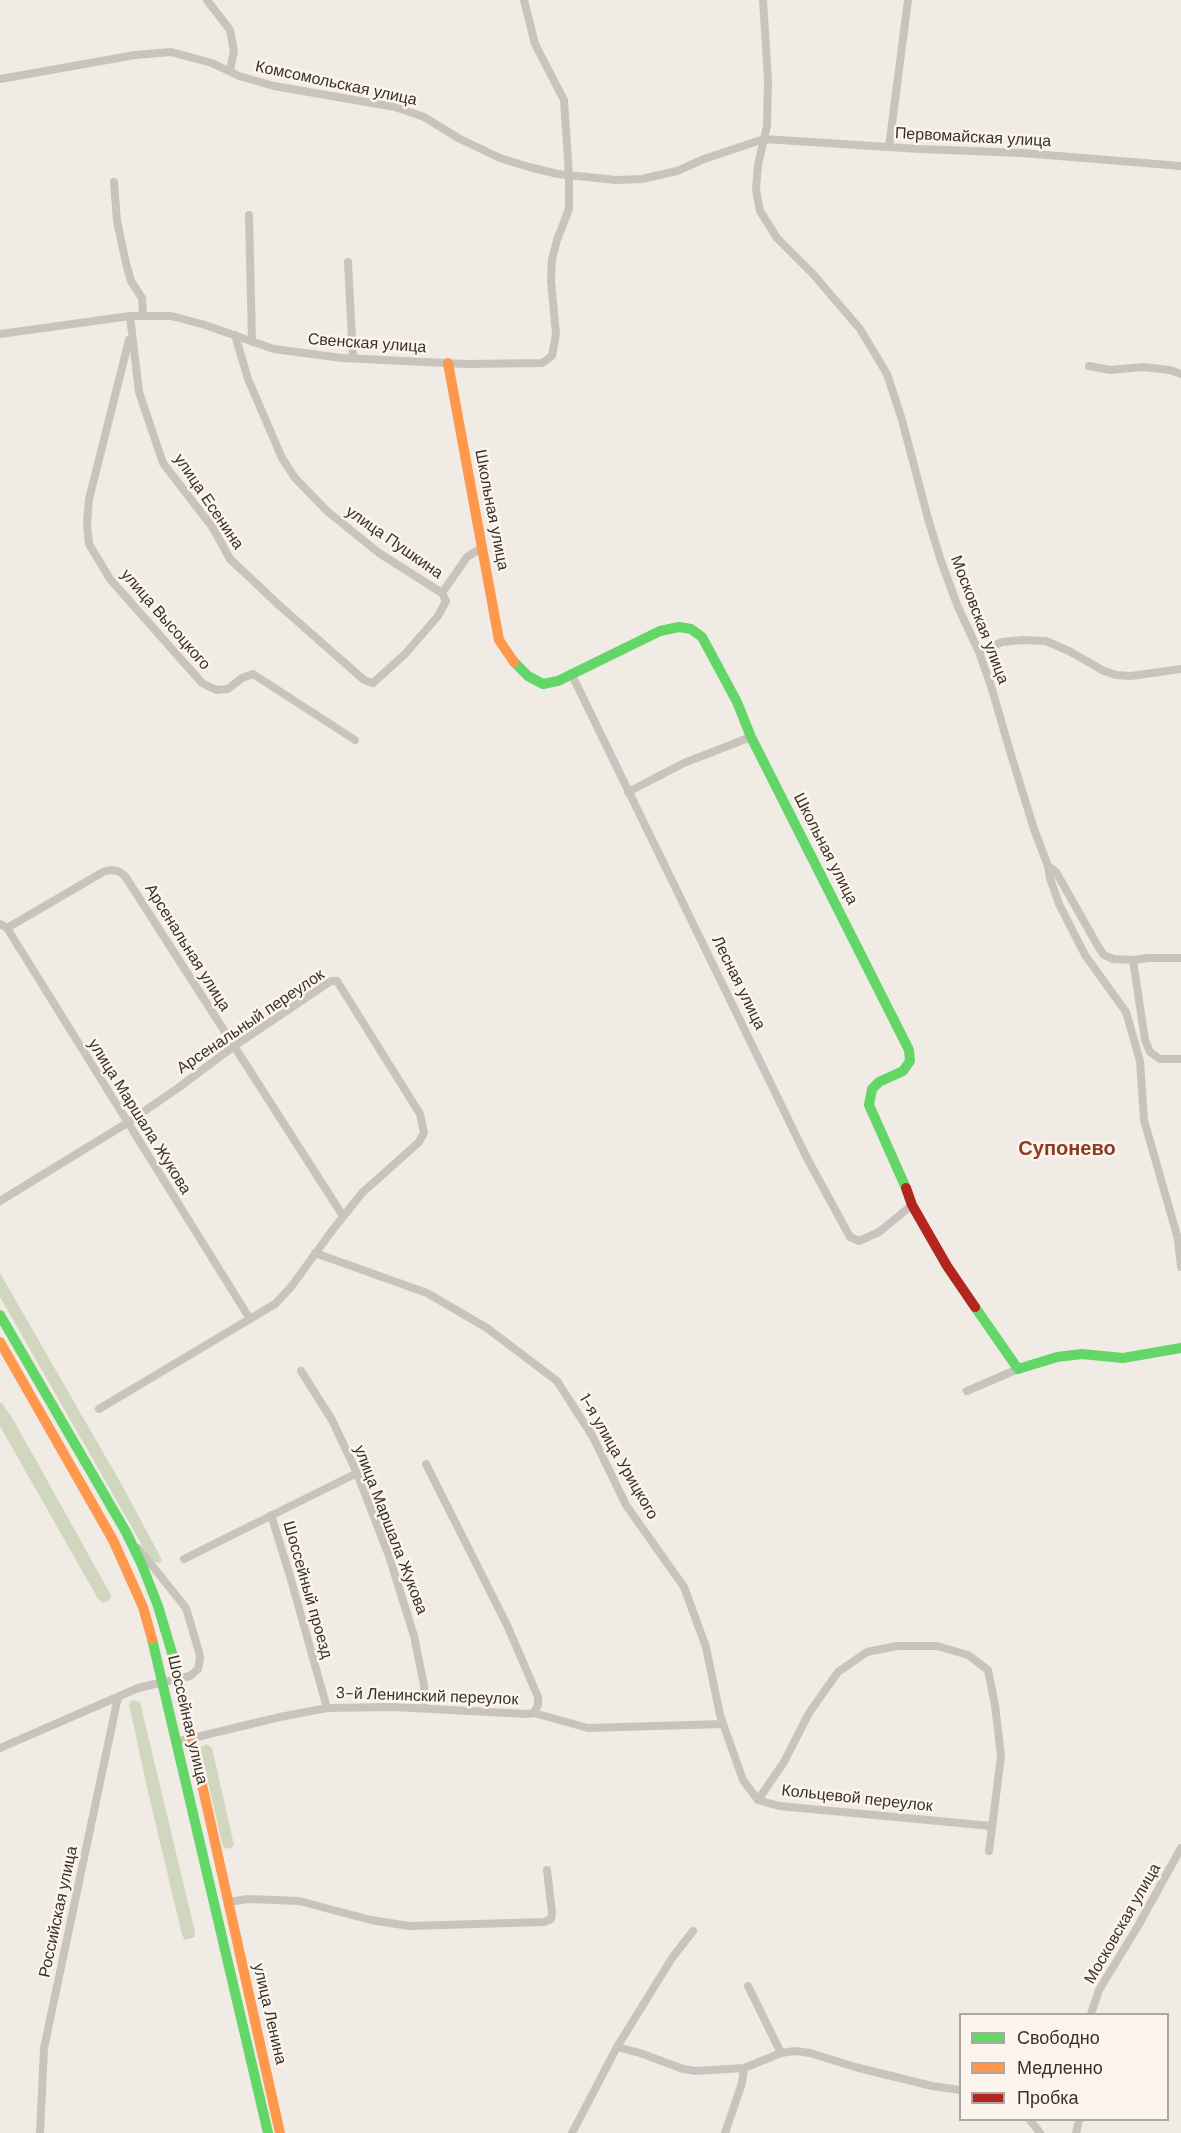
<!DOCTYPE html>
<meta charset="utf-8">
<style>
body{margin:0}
#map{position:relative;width:1181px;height:2133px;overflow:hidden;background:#f0ebe5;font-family:"DM Sans",sans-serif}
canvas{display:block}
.legend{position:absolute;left:959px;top:2013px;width:210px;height:108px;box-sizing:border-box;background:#fbf5ee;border:2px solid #aea6a0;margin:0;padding:8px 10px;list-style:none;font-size:18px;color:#3b302b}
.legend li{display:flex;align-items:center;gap:12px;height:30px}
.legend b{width:30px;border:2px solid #aea6a0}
</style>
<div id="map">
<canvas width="1181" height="2133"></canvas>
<ul class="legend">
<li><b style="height:8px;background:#63d668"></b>Свободно</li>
<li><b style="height:8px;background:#ff974d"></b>Медленно</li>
<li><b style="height:8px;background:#b3261e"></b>Пробка</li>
</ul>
</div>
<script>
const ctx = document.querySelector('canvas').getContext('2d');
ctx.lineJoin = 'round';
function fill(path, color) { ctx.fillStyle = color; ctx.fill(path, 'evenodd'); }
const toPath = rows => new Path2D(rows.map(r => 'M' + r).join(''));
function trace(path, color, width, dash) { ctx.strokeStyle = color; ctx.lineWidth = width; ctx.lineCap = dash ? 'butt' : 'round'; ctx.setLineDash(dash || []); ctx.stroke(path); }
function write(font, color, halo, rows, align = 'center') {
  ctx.font = font + ' "DM Sans",sans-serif'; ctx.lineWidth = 5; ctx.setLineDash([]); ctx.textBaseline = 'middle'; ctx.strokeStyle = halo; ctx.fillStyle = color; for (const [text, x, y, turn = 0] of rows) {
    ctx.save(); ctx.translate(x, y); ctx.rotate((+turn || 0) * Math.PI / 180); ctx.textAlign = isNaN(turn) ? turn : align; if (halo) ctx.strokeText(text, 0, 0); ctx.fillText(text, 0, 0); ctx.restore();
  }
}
fill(toPath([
 [0,1273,123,1487,162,1560,159,1563,152,1561,146,1552,0,1297],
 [0,1403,2,1403,14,1421,107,1588,111,1595,109,1600,103,1603,98,1599,0,1426],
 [132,1700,140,1702,195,1932,195,1937,185,1940,182,1935,146,1783,129,1704],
 [206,1744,212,1748,234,1845,230,1849,223,1847,200,1748]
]), '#d1d6bf');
trace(toPath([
 [207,0,230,30,234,51,230,70],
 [763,0,768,79,767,126,758,165,756,190,760,211,777,238,813,274,860,329,887,374,902,420,929,522,941,561,958,607,979,652,991,686,1012,758,1034,829,1048,866,1050,878,1059,904,1085,955,1126,1012,1140,1061,1144,1120,1178,1239,1181,1267],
 [0,79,135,55,171,52,212,63,239,76,274,86,395,107,424,117,460,139,500,158,529,167,558,174,616,180,642,179,677,171,704,159,764,139,919,149,1022,153,1181,166],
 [889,147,908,0],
 [114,182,117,221,126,263,131,281,142,298,143,316],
 [249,215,252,342],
 [348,262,353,358],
 [130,316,139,392,163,463,213,528,230,559,280,606,364,680,373,683,405,654,438,616,446,601,442,593],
 [0,334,130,316,171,316,202,324,274,349,342,358,466,364,542,363,552,356,556,334,551,280,552,259,557,240,569,209,569,175,564,100,535,44,524,0],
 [235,335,248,379,282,458,295,478,327,511,379,553,442,593,467,557,483,547],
 [129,340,89,499,87,524,89,544,110,579,202,683,216,690,228,689,242,678,253,674,355,740],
 [1089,366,1110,370,1143,367,1170,370,1181,374],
 [979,652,1002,642,1023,640,1046,641,1069,651,1104,671,1116,675,1131,676,1181,669],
 [571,673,807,1158,850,1237,859,1241,879,1232,912,1205],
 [628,792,684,763,751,737],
 [1048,866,1056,872,1099,948,1104,955,1113,959,1133,960,1145,1040,1150,1052,1160,1059,1181,1059],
 [0,924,7,928,103,872,110,870,118,871,125,876,343,1216],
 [7,928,250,1319],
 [1133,960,1148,958,1181,958],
 [0,1201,127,1123,178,1088,233,1047,331,981,337,981,420,1114,424,1133,419,1142,362,1193,331,1232,291,1287,275,1304,99,1409],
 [315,1253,427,1293,487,1328,557,1381,593,1437,626,1505,684,1587,706,1647,720,1715,743,1780,758,1800],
 [301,1371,332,1420,357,1473,389,1556,414,1636,424,1685,424,1708],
 [967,1391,1018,1369],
 [271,1515,290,1576,327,1708],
 [184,1559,357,1473],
 [534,1713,588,1728,723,1724],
 [176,1742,280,1717,327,1708,393,1707,527,1714,534,1713,538,1705,538,1697,507,1625,426,1464],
 [0,1748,138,1688,190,1676,198,1669,200,1659,199,1652,186,1608,138,1548],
 [758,1800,784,1762,809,1713,838,1672,867,1652,897,1646,937,1646,968,1655,988,1670,995,1705,1001,1756,989,1851],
 [758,1800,779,1806,991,1826],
 [228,1902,248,1899,299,1901,371,1920,409,1926,544,1922,551,1919,552,1913,547,1870],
 [748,1986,781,2053],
 [1091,2014,1099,1990,1138,1926,1181,1848],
 [617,2047,640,2053,683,2069,696,2071,744,2068,781,2053,795,2051,810,2053,855,2067,932,2086,960,2090],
 [1030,2120,1040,2133],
 [40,2133,44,2048,118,1697],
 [572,2133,617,2047,672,1958,693,1931],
 [725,2133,742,2083,744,2068],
 [1076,2133,1079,2120]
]), '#c9c3be', 8);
trace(toPath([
 [514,662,528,676,543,684,558,681,660,631,679,627,691,629,702,637,737,702,751,737,909,1050,910,1061,903,1071,879,1082,872,1089,869,1105,906,1188],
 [975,1307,1018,1369,1057,1357,1082,1354,1123,1358,1181,1348],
 [0,1315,126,1532,142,1565,158,1606,175,1663,184,1704],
 [152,1639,268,2133]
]), '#63d668', 10);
trace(toPath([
 [448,363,499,640,514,662],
 [0,1342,113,1540,143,1607,152,1639],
 [184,1704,280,2133]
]), '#ff974d', 10);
trace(toPath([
 [906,1188,912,1205,947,1266,975,1307]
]), '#b3261e', 10);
write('16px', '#3b302b', '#fbf5ee', [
 ["Комсомольская улица",336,84,12],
 ["Первомайская улица",973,138,3],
 ["Свенская улица",367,344,4],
 ["улица Есенина",208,502,56],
 ["Школьная улица",491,510,79],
 ["улица Пушкина",394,543,35],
 ["улица Высоцкого",165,620,49],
 ["Московская улица",979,620,69],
 ["Школьная улица",825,849,63],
 ["Арсенальная улица",187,948,58],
 ["Лесная улица",738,983,64],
 ["Арсенальный переулок",251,1022,-34],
 ["улица Маршала Жукова",139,1117,58],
 ["1-я улица Урицкого",618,1457,60],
 ["улица Маршала Жукова",390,1530,69],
 ["Шоссейный проезд",307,1590,74],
 ["3-й Ленинский переулок",427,1697,2],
 ["Шоссейная улица",187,1720,77],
 ["Кольцевой переулок",857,1799,6],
 ["Российская улица",59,1912,-78],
 ["Московская улица",1123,1924,-60],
 ["улица Ленина",269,2014,77]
]);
write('bold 20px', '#8c3b22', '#fbf5ee', [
 ["Супонево",1067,1150]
]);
</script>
